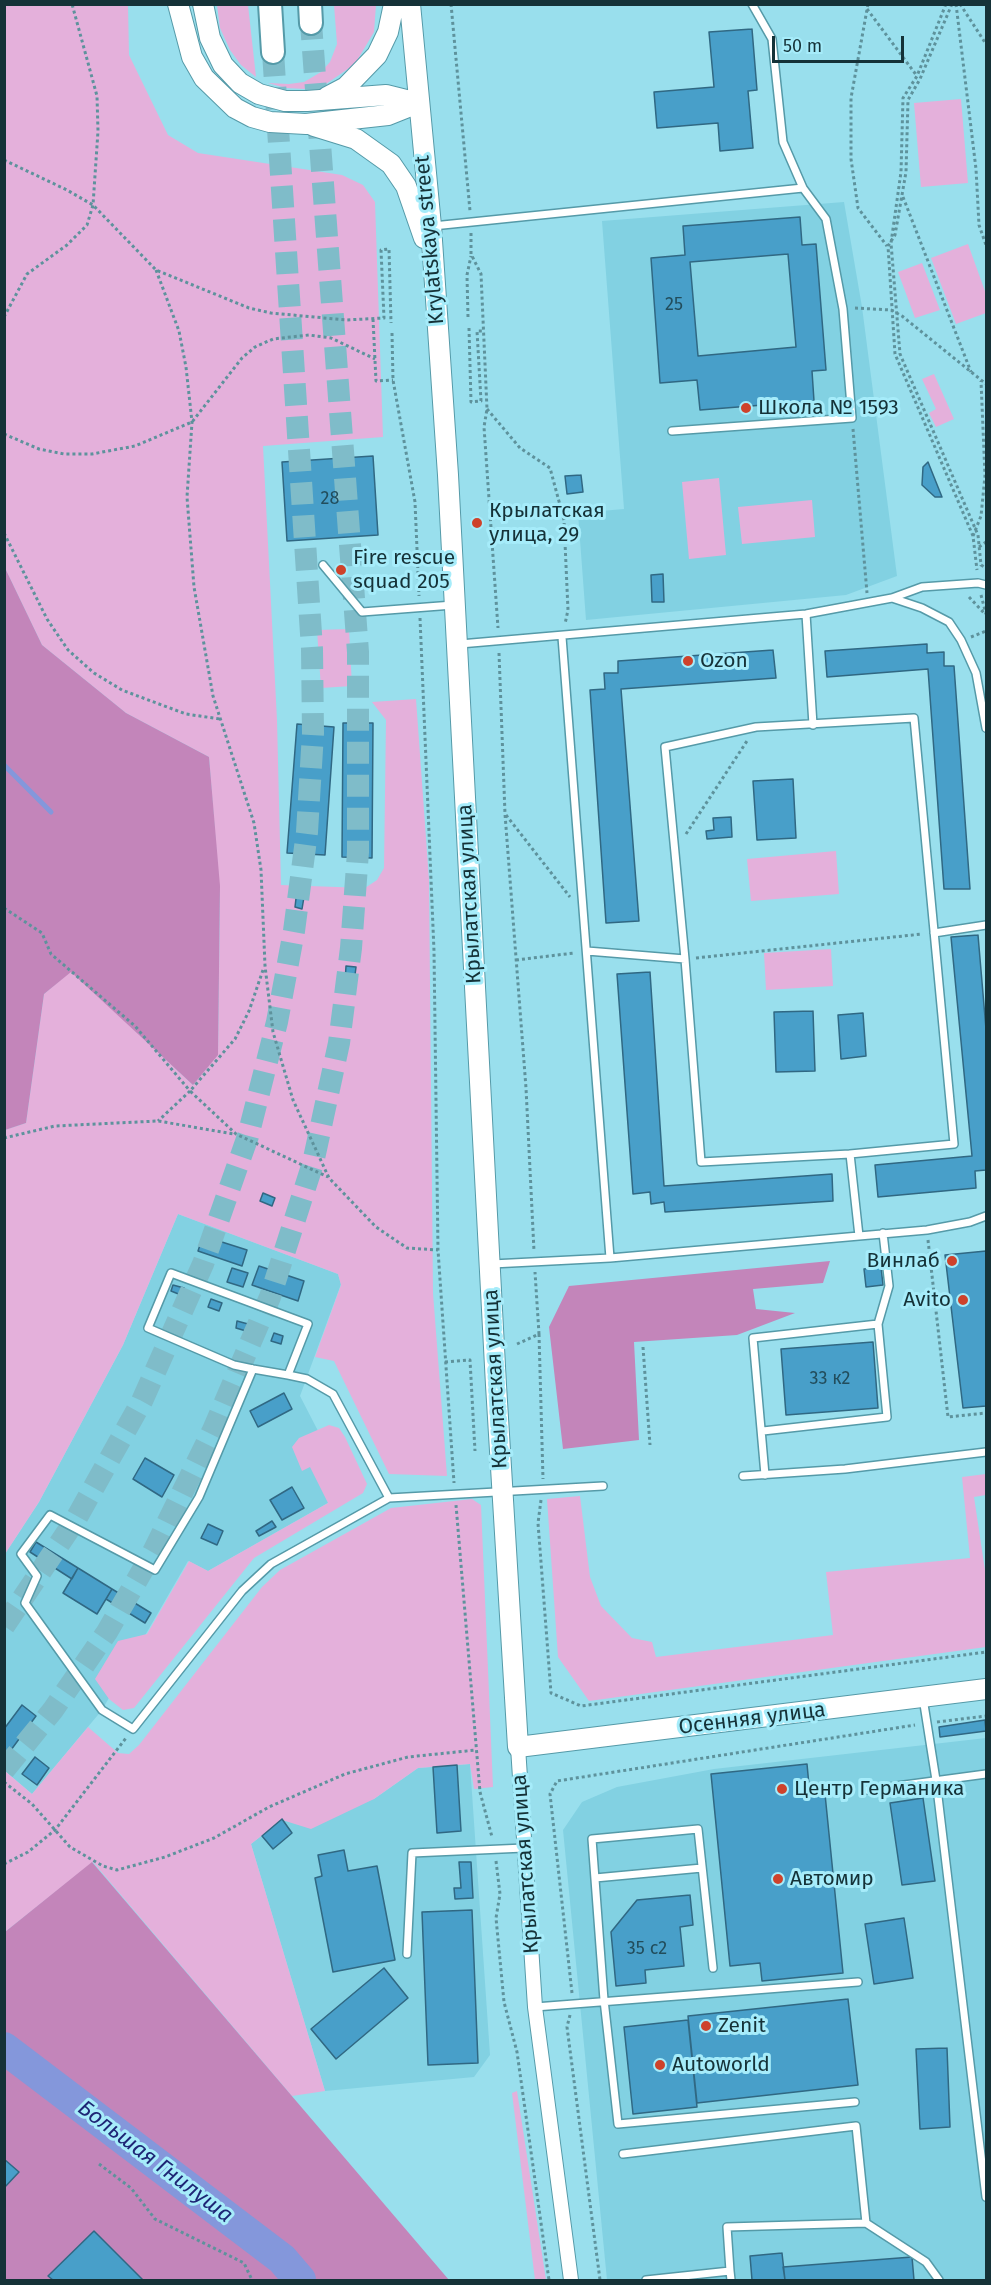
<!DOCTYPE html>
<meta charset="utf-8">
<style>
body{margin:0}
#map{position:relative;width:991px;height:2285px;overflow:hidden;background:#99dfed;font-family:"Fira Sans",sans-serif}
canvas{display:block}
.frame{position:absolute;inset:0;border:6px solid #153238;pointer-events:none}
.scale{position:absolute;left:772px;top:36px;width:132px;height:27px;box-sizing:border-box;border:3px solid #153238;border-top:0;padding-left:8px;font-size:18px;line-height:21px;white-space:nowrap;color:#153238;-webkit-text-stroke:4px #a6ecfa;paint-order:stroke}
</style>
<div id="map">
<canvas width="991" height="2285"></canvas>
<div class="frame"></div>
<div class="scale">50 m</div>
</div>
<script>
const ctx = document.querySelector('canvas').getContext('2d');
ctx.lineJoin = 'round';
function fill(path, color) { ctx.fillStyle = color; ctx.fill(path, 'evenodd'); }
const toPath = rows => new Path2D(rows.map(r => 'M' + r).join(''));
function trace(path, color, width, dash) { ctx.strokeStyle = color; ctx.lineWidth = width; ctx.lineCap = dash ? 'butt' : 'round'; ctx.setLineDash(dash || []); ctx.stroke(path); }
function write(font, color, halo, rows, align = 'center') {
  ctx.font = font + ' "Fira Sans",sans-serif'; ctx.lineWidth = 6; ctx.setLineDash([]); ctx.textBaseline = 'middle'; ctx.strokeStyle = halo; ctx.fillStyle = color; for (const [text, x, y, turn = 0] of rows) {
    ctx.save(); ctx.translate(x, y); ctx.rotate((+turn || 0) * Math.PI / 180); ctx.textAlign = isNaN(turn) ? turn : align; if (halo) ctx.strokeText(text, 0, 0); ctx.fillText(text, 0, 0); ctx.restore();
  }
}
fill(toPath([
 [844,202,862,307,897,576,846,595,586,620,578,513,624,509,602,221],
 [178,1214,338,1274,341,1284,300,1396,349,1491,208,1571,188,1561,102,1710,32,1794,5,1771,5,1554,39,1502,123,1345],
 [986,1738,986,2280,607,2280,563,1830,582,1802,617,1787,714,1769],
 [470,1764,490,2055,474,2077,325,2091,251,1844,282,1819,374,1799,418,1768]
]), '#82d1e2');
fill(toPath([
 [5,5,128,5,129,55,168,135,198,153,342,175,363,185,375,202,383,437,263,446,277,720,281,885,365,888,377,880,384,868,386,720,372,702,416,699,429,880,433,1293,447,1476,389,1474,334,1361,315,1357,341,1285,338,1274,178,1214,123,1345,39,1502,5,1554,5,1130,26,1123,44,994,71,971,193,1085,218,1054,220,896,209,757,126,713,42,645,5,568],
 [217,5,248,5,256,77,241,65,230,50,220,28],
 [334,5,376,5,374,32,355,64,326,84,305,89,286,88,268,83,289,84,304,82,321,72,330,62,337,44],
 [961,99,968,183,921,187,914,103],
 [968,244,986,294,986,313,956,324,931,258],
 [922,263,940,310,915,318,898,272],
 [934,374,954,419,936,427,929,413,936,409,922,379],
 [719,478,726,555,689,559,682,482],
 [812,500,815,537,742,544,738,507],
 [349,629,352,686,321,688,317,630],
 [836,851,839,894,751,901,747,859],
 [831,949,833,986,766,990,764,953],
 [329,1425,339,1428,345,1437,367,1484,363,1493,254,1558,134,1708,123,1710,109,1699,95,1679,118,1641,147,1634,189,1561,208,1571,328,1503,310,1467,302,1471,292,1447,299,1438],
 [986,1474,986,1495,974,1497,986,1577,986,1647,589,1701,558,1657,547,1499,580,1496,590,1577,601,1606,632,1638,652,1642,656,1657,833,1635,826,1572,970,1558,962,1477],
 [472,1499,481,1505,493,1787,474,1789,470,1764,418,1768,374,1799,311,1829,282,1820,251,1844,325,2091,292,2096,93,1862,5,1932,5,1771,32,1794,88,1727,118,1753,129,1754,139,1745,262,1587,280,1570,391,1508],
 [517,2091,546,2280,535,2280,512,2093]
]), '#e4b0db');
fill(toPath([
 [5,568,42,645,126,713,209,757,220,886,218,1055,193,1085,71,972,44,994,26,1123,5,1130],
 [830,1261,823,1283,753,1289,756,1309,795,1313,737,1335,634,1342,639,1440,563,1449,549,1327,569,1286],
 [92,1862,449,2280,5,2280,5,1932]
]), '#c385ba');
trace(toPath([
 [4,765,51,812]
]), '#8497db', 5);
trace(toPath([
 [4,2048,282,2259,300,2280]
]), '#8497db', 32);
const building = toPath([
 [752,29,757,90,748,91,753,148,720,151,718,123,657,128,654,92,714,87,709,32,752,29],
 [800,217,802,245,816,244,826,370,812,371,814,401,700,410,697,380,660,383,651,258,685,255,683,226,800,217],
 [788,254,796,347,698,356,690,262,788,254],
 [373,456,378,535,287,541,282,462,373,456],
 [928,462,942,497,935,497,922,485,923,467,928,462],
 [581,475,583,492,567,494,565,476,581,475],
 [663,574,664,602,652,602,651,575,663,574],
 [927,644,927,653,944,652,944,666,954,666,970,889,944,889,928,669,827,677,825,651,927,644],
 [773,650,776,678,621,689,639,921,606,923,590,690,605,689,604,673,618,673,618,661,773,650],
 [343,723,373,723,372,858,342,857,343,723],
 [297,724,334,727,325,855,287,853,297,724],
 [793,779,796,838,757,840,753,781,793,779],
 [731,817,732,837,707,839,706,831,714,830,713,818,731,817],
 [297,890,305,891,302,909,295,907,297,890],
 [978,935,986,1029,986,1170,975,1171,976,1188,878,1197,875,1165,972,1156,951,937,978,935],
 [346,966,356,967,354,983,345,982,346,966],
 [650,972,664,1186,832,1174,833,1201,665,1212,664,1202,651,1204,650,1192,633,1194,617,974,650,972],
 [813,1011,815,1071,776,1072,774,1012,813,1011],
 [863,1013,866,1056,841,1059,838,1015,863,1013],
 [263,1193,275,1198,272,1206,260,1201,263,1193],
 [203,1236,247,1250,242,1266,198,1251,203,1236],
 [986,1251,986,1406,963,1408,945,1255,986,1251],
 [259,1266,304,1281,298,1301,252,1285,259,1266],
 [881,1267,883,1285,866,1287,864,1269,881,1267],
 [232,1268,248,1273,243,1287,227,1282,232,1268],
 [173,1285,184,1288,181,1295,171,1291,173,1285],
 [211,1299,222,1303,219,1311,208,1307,211,1299],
 [237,1321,248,1324,246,1331,236,1328,237,1321],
 [274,1333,283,1336,281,1344,271,1341,274,1333],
 [873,1342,878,1408,786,1415,781,1349,873,1342],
 [284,1393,292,1409,258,1427,250,1411,284,1393],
 [145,1458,174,1475,162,1497,133,1479,145,1458],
 [292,1487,304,1508,282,1520,270,1500,292,1487],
 [272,1521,276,1527,259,1536,256,1531,272,1521],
 [208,1524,223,1531,217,1545,201,1538,208,1524],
 [36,1542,78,1568,72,1579,30,1552,36,1542],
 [78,1568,112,1589,97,1614,63,1593,78,1568],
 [112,1589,151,1613,145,1623,106,1599,112,1589],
 [22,1705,36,1716,8,1754,4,1752,4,1729,22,1705],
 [985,1720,986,1731,940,1737,939,1727,985,1720],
 [35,1757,49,1768,37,1785,22,1774,35,1757],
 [807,1764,810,1796,825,1794,843,1973,762,1981,760,1963,730,1966,711,1774,807,1764],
 [457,1765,461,1831,437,1833,433,1767,457,1765],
 [923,1798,935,1881,902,1885,890,1803,923,1798],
 [282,1819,292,1833,273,1849,262,1836,282,1819],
 [344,1850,348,1871,377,1866,395,1960,333,1972,315,1878,322,1876,318,1855,344,1850],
 [459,1862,471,1862,473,1898,455,1899,454,1888,461,1888,459,1862],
 [690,1895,693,1925,680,1927,684,1966,645,1970,646,1983,616,1986,611,1932,637,1900,690,1895],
 [472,1910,478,2063,428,2065,422,1912,472,1910],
 [904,1918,913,1978,874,1984,865,1924,904,1918],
 [384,1968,408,1998,336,2059,311,2029,384,1968],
 [848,1999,858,2085,697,2103,688,2016,848,1999],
 [688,2020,697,2107,633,2114,624,2027,688,2020],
 [947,2048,950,2127,920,2129,916,2049,947,2048],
 [4,2159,19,2172,4,2188,4,2159],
 [94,2231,143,2280,53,2280,48,2276,94,2231],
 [782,2253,785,2280,752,2280,750,2256,782,2253],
 [912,2257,914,2280,785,2280,783,2267,912,2257]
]);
fill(building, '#489fc9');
trace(building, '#306883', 1.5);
trace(toPath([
 [4,1626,76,1519,142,1401,203,1264,248,1136,277,1022,294,931,307,832,313,733,312,649,273,52],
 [4,1770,53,1710,107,1632,153,1552,213,1430,270,1297,313,1163,339,1043,351,948,358,852,358,652,311,23]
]), '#7fbcc9', 22, [22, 11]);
const lane = toPath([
 [752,4,772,39,783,142,803,188],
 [433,226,803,188,826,219,843,309,852,418,672,431],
 [323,565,362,612,453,605],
 [892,598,922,608,949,622,961,640,976,673,986,728],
 [806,614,813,725],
 [562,637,610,1258],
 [460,644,806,614,892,598,922,587,978,583,986,585],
 [934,933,986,925],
 [587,951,685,959,701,1162,850,1154,954,1144,914,718,756,727,665,747,685,959],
 [850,1154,859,1236],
 [492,1264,610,1258,927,1230,970,1222,986,1216],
 [253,1369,199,1497,155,1570,50,1515,21,1554,37,1576,25,1603,102,1710,133,1729,242,1591,271,1564,389,1498,603,1486],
 [288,1375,308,1324,171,1273,148,1328,234,1365,253,1369,288,1375,307,1379,333,1394,389,1498],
 [763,1431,887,1417,878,1324,889,1286,883,1233],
 [765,1475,753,1338,878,1324],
 [743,1476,845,1469,986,1452],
 [923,1698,936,1780,986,2197],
 [867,1790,986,1774],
 [595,1878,702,1868],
 [407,1954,412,1853,524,1848],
 [713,1968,698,1829,592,1839,604,2000,618,2124,855,2102],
 [535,2007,858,1982],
 [623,2154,856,2126,866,2223],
 [730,2271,727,2227,866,2223,926,2262,939,2280],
 [646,2280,730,2271,731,2280]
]);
const street = toPath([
 [518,1747,535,2007,571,2280]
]);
const secondary = toPath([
 [178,4,192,57,204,78,235,108,252,117,270,122,306,124,388,115,418,103],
 [203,4,210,38,223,65,240,83,259,94,285,101,307,101,386,95,418,103],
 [410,4,431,226,448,475,496,1385,518,1747,986,1689],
 [327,97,346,87,377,55,388,32,394,4],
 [314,126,356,139,391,164,406,186,424,238]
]);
const primary = toPath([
 [270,4,273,52],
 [310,4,311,23]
]);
trace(lane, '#559aa8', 10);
trace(street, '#559aa8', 16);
trace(secondary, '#559aa8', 22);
trace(primary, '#559aa8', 26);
trace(toPath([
 [451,4,470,211],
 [868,4,851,98,851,159,858,208,887,246],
 [946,4,917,76,903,98,901,172,891,243,900,354,978,535,981,565,986,568],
 [952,4,920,79,908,100,906,172,895,235,888,246,895,354,973,536,977,570],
 [956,4,976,169,979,225,986,245],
 [960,4,986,44],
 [867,9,917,76],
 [4,160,67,190,93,205,156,270,249,308,271,313,346,320,384,318,381,250,389,249,391,323],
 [903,197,971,372],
 [471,233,471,254,481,274,487,409,484,427,498,628],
 [156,270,179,331,186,367,192,422,187,497,194,587,213,696,254,823,261,870,265,966,273,1032,293,1100,329,1178,376,1227,407,1248,438,1250],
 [855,308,891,310,902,316,986,384],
 [4,317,27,274,67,245,87,225,93,205,98,131,97,96,72,4],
 [468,317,467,275,471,256],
 [373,319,376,381,393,380],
 [469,328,471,402,481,401,477,331,483,331],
 [392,333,393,380,415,502,419,596],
 [487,409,520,448,550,468,564,520,568,610,565,624],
 [853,429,867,593],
 [4,434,39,449,64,454,92,454,135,446,192,422,242,358,255,347,273,339,309,335,331,338,375,359],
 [4,533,47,619,68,650,94,673,122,690,151,701,186,714,220,719],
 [973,536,981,516,985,476,981,381],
 [979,547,986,542],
 [981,595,986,614],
 [969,597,985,614],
 [420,618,434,951,438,1250,454,1483],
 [971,637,986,631],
 [499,653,505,814,526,1088,534,1251],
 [506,815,570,897],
 [686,834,747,741],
 [4,908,42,933,51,954,135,1026,190,1091,158,1121],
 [696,958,922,934],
 [516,960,574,953],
 [263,970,249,1011,235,1039,190,1091,236,1134,328,1177],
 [4,1138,55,1126,158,1121,234,1134],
 [928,1240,948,1417,986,1413],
 [539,1334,543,1479],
 [517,1344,539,1334,535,1272],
 [643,1347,650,1445],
 [445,1362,470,1360,475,1451],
 [541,1500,538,1523,551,1693,581,1706,986,1652],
 [456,1505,480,1792,492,1837],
 [937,1722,986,1716],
 [4,1782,32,1804,70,1847,103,1866,117,1870,165,1857,214,1838,269,1807,345,1774,408,1757,476,1750],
 [496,1861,500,1894,496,1918,504,2002,517,2052,549,2280],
 [4,1864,28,1852,55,1830,126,1738],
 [572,1993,550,1794,557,1781,915,1725],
 [570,2015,567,2027,600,2280],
 [99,2164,131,2188,155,2219,244,2263,252,2280]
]), '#5e929c', 3, [3, 3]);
trace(lane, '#fff', 7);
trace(street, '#fff', 14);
trace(secondary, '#fff', 20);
trace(primary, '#fff', 22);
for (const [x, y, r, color] of [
 [746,408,6,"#ce422b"],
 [477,523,6,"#ce422b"],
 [341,570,6,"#ce422b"],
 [688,661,6,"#ce422b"],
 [952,1261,6,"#ce422b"],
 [963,1300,6,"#ce422b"],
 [782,1789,6,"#ce422b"],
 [778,1879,6,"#ce422b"],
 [706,2026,6,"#ce422b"],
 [660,2065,6,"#ce422b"]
]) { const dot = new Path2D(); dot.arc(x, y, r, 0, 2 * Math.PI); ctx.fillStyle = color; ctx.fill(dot); trace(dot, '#a6ecfa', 2); }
write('18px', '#224d5c', null, [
 ["25",674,305],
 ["28",330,499],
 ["33 к2",830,1379],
 ["35 с2",647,1949]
]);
write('21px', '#153238', '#a6ecfa', [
 ["Krylatskaya street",430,240,-95],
 ["Крылатская улица",470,894,-93],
 ["Крылатская улица",496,1379,-93],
 ["Осенняя улица",752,1719,-7],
 ["Крылатская улица",526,1864,-94]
]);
write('21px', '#153238', '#a6ecfa', [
 ["Школа № 1593",758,408],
 ["Крылатская",489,511],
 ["улица, 29",489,535],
 ["Fire rescue",353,558],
 ["squad 205",353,582],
 ["Ozon",700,661],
 ["Винлаб",940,1261,"right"],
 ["Avito",951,1300,"right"],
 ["Центр Германика",794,1789],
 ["Автомир",790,1879],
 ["Zenit",718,2026],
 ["Autoworld",672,2065]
], 'left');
write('italic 22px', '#1e2675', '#a6ecfa', [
 ["Большая Гнилуша",155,2162,37]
]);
</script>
